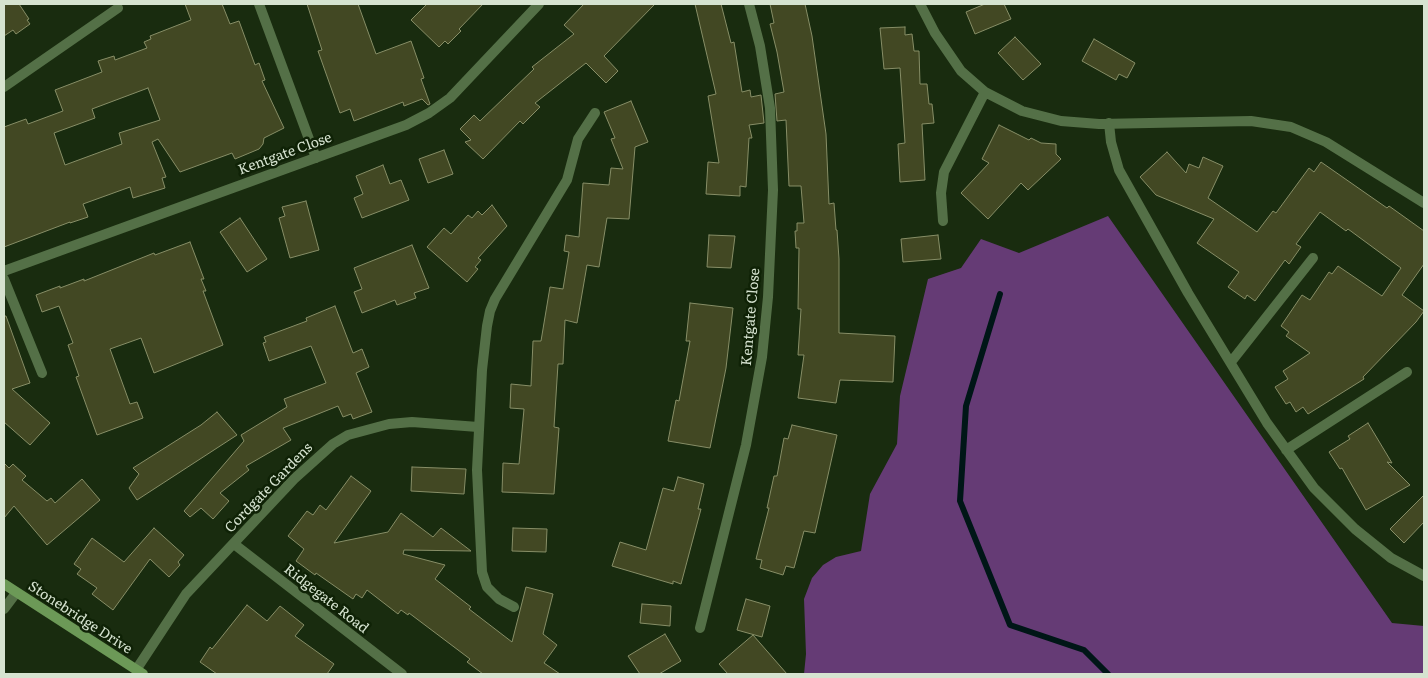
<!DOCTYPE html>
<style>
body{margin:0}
#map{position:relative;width:1428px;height:678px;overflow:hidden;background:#192c0f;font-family:Literata,serif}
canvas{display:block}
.frame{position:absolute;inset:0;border:5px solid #d6e3d0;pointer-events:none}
</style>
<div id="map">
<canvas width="1428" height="678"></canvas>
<div class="frame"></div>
</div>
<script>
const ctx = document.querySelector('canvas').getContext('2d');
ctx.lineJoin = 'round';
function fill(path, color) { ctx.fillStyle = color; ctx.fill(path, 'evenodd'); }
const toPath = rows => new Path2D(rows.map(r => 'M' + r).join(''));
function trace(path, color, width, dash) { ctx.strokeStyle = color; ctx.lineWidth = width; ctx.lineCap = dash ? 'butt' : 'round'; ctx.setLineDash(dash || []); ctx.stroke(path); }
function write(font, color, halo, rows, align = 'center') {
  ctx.font = font + ' Literata,serif'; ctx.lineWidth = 5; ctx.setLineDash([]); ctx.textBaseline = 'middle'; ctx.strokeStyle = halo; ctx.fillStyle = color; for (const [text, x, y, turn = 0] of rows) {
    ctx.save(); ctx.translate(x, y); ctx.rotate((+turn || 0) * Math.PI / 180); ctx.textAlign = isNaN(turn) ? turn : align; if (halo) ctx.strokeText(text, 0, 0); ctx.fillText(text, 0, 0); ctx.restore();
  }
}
fill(toPath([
 [1108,216,1392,623,1424,626,1424,674,804,674,806,654,804,599,812,578,823,565,836,557,861,551,870,494,897,444,900,396,928,279,961,268,981,239,1019,253]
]), '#653b75');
trace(toPath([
 [1000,294,966,406,960,501,1010,625,1084,650,1108,674]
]), '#001617', 6);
const building = toPath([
 [4,4,19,4,29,19,27,20,30,24,16,34,13,30,4,36,4,4],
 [185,4,222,4,230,24,239,21,255,65,259,63,265,80,262,81,284,128,264,138,263,144,259,149,235,159,232,153,180,172,158,139,152,142,166,177,162,178,165,188,133,198,130,187,83,204,88,217,70,223,70,222,4,247,4,127,26,119,28,124,63,111,55,90,102,72,98,61,114,56,115,60,147,48,144,42,151,39,150,36,191,20,185,4],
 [148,88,160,120,119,133,122,144,65,165,54,133,95,118,92,109,148,88],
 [307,4,358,4,376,54,411,41,424,78,421,79,430,104,428,105,422,99,404,106,403,102,354,121,350,109,340,113,318,51,322,50,307,4],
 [427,4,483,4,459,29,461,31,448,44,445,41,439,47,411,20,427,4],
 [584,4,655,4,604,56,618,71,606,83,586,63,535,103,540,107,523,124,520,121,483,159,465,142,471,140,460,129,474,115,480,121,534,69,532,67,574,34,564,25,584,4],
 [695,4,721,4,731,43,734,42,742,92,750,90,751,97,761,95,764,123,749,125,752,138,749,138,746,187,740,186,740,196,706,194,708,162,719,163,708,96,716,94,695,4],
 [770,4,805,4,812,36,826,134,829,204,834,203,836,230,837,230,839,259,839,333,895,336,893,382,840,380,836,403,798,398,804,355,798,355,801,309,798,309,799,248,796,248,795,231,797,231,797,223,804,223,801,186,789,186,786,120,777,121,775,94,784,92,777,52,770,24,774,23,770,4],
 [985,4,1004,4,1011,19,975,34,966,12,985,4],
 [905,27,905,35,912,34,914,51,919,51,920,84,927,84,929,104,932,104,934,123,922,124,925,180,900,182,898,144,905,143,900,68,884,69,880,28,905,27],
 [1015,37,1041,64,1023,80,998,53,1015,37],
 [1094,39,1135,63,1127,78,1119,74,1116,80,1082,61,1094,39],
 [631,101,648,142,635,147,629,219,607,218,599,267,587,265,577,323,565,320,563,364,558,364,554,427,559,428,554,494,502,492,503,463,519,464,524,409,510,408,511,384,531,386,533,341,541,341,550,287,563,289,569,252,564,251,566,235,579,237,583,183,609,185,611,168,623,169,611,139,615,138,604,112,631,101],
 [999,125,1029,140,1031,138,1041,143,1056,144,1056,154,1061,159,1028,190,1021,183,988,219,961,193,989,163,982,159,999,125],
 [444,150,453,174,428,183,419,159,444,150],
 [1167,152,1186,173,1189,164,1199,168,1203,157,1223,166,1208,198,1257,232,1273,211,1276,213,1309,168,1314,172,1321,162,1387,208,1389,206,1424,231,1424,264,1402,295,1424,311,1416,322,1363,377,1364,379,1308,414,1303,407,1296,412,1290,402,1286,404,1275,387,1288,379,1283,371,1310,353,1286,336,1289,332,1281,326,1302,295,1310,300,1329,272,1332,274,1338,266,1382,296,1401,268,1348,229,1346,231,1320,212,1296,244,1301,247,1289,264,1285,260,1255,301,1247,295,1245,299,1228,287,1239,272,1197,243,1214,219,1156,195,1140,177,1167,152],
 [383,165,390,184,401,180,409,200,362,218,354,198,363,194,356,176,383,165],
 [306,201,319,250,290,258,279,218,285,216,282,207,306,201],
 [492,205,507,226,478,258,481,260,475,267,478,269,467,282,427,247,444,228,451,234,468,215,472,218,478,211,482,215,492,205],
 [240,218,267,259,247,272,220,232,240,218],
 [709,235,735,236,731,268,707,267,709,235],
 [938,235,941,259,903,262,901,239,938,235],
 [190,242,204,279,201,279,206,291,203,291,223,345,154,373,141,338,110,349,130,404,137,402,143,418,97,435,76,377,79,376,68,345,73,343,59,306,42,312,36,295,60,286,60,288,84,279,84,281,154,253,155,255,190,242],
 [412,245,429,288,414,293,416,298,397,305,395,300,362,313,354,292,362,289,354,268,412,245],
 [690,303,733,308,726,368,710,448,668,441,676,400,679,401,690,341,686,341,690,303],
 [335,306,353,353,362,349,369,367,356,373,372,412,353,419,351,414,343,417,338,406,283,428,291,440,246,466,249,470,220,493,229,501,213,519,201,508,190,517,184,511,244,441,241,435,287,407,284,399,326,383,311,346,269,361,263,343,266,342,264,337,307,321,306,318,335,306],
 [4,316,6,316,30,383,12,389,50,423,30,445,4,422,4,316],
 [217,412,237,435,137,500,129,488,139,474,133,468,201,425,217,412],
 [1368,423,1392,463,1387,462,1410,485,1366,510,1342,468,1340,469,1329,452,1350,439,1348,436,1368,423],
 [792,425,837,435,815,533,804,531,794,568,786,566,783,575,760,568,762,560,756,559,769,508,767,508,774,476,777,476,784,438,788,439,792,425],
 [4,463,9,468,13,464,26,476,22,480,47,501,51,498,55,503,82,479,100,500,47,545,14,506,4,518,4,463],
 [412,467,466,469,464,494,411,491,412,467],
 [351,476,371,491,334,543,388,532,401,513,433,537,441,528,471,551,404,550,403,554,445,565,435,579,471,607,469,609,512,642,526,587,553,594,543,634,557,645,544,663,560,674,483,674,467,662,470,659,409,613,408,615,401,610,398,614,367,590,362,598,356,594,353,599,316,573,315,575,296,561,304,549,288,536,307,511,313,515,320,505,326,510,351,476],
 [678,477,704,484,698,509,701,509,681,584,673,581,673,584,612,566,620,542,646,550,663,488,674,491,678,477],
 [1424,495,1424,522,1404,543,1390,529,1424,495],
 [154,528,184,555,178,562,180,565,169,577,150,559,113,610,92,594,97,588,77,574,81,569,74,564,92,538,124,562,154,528],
 [513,528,547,529,546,552,512,551,513,528],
 [746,599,770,606,762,637,737,630,746,599],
 [642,604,671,606,670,626,640,623,642,604],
 [247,605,267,621,280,606,304,625,295,636,334,664,327,674,217,674,200,662,210,647,212,649,247,605],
 [665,634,681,661,659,674,640,674,628,656,665,634],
 [753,635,787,674,728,674,719,664,753,635]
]);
fill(building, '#424823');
trace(building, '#878e67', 1);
trace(toPath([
 [259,4,316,158],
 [920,4,935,33,961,71,985,92,1022,111,1061,121,1099,124,1251,121,1291,127,1326,142,1424,203],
 [4,87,118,8],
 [1109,123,1111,142,1119,170,1188,293,1267,423,1314,488,1355,529,1391,558,1424,576],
 [943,221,941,193,944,172,985,92],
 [4,271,406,125,429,113,450,98,539,4],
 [4,279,42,373],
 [1231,362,1313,258],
 [1286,450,1407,372],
 [234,544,402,674],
 [514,607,499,599,487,587,482,572,477,470,482,370,487,326,490,311,495,299,567,180,578,139,595,113],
 [4,609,16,593],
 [700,628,746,445,762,357,768,297,773,190,770,108,760,46,749,4],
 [136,670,186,594,294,479,333,444,348,435,389,424,412,422,478,427]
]), '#547047', 10);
trace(toPath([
 [4,584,143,674]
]), '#6c9957', 10);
write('14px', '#d6e3d0', '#0f2206', [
 ["Kentgate Close",285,154,-20],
 ["Kentgate Close",751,317,-85],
 ["Cordgate Gardens",269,488,-46],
 ["Ridgegate Road",326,599,38],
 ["Stonebridge Drive",80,618,33]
]);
</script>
